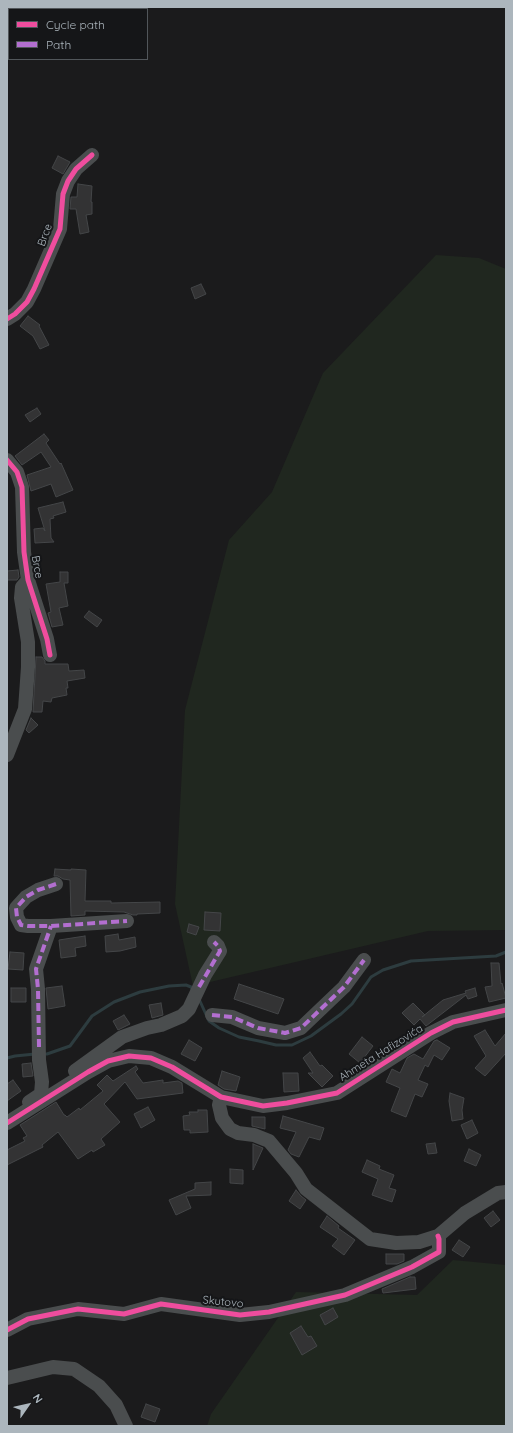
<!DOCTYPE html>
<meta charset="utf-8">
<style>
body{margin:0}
#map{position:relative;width:513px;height:1433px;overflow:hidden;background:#1b1b1c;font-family:Quicksand,sans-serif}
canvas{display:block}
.frame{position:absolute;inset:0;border:8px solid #acb6bd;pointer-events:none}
.legend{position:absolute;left:8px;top:8px;width:140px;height:52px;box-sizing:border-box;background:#151618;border:1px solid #51565a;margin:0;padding:5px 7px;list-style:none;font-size:12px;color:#acb6bd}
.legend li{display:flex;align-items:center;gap:8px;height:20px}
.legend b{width:20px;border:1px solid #51565a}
.north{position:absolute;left:8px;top:1385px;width:40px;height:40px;-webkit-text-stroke:3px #151618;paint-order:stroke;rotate:56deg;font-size:11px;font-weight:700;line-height:16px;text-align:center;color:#acb6bd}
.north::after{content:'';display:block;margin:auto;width:14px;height:18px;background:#acb6bd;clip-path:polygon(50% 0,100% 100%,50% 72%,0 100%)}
</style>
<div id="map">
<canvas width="513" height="1433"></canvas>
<div class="frame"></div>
<ul class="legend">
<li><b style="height:5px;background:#ef4d9e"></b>Cycle path</li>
<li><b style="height:5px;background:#b36fd0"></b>Path</li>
</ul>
<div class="north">N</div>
</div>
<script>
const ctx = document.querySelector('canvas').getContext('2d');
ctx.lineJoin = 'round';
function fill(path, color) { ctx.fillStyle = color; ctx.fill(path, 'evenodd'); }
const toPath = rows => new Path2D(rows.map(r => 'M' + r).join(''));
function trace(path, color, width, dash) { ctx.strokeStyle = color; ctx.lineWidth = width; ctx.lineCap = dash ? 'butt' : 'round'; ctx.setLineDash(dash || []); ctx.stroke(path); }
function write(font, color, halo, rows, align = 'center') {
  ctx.font = font + ' Quicksand,sans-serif'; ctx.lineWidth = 4; ctx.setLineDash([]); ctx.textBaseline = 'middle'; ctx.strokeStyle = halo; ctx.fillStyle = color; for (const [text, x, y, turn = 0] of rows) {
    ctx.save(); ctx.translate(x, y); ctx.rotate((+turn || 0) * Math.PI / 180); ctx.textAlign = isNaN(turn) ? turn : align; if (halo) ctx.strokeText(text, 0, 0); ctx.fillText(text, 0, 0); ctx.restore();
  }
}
fill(toPath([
 [436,255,479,258,506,269,506,930,428,931,193,986,175,904,185,710,229,540,272,492,323,373],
 [453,1260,506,1265,506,1426,207,1426,211,1414,296,1292,417,1295]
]), '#20271f');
trace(toPath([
 [199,999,209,1021,219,1028,239,1037,259,1041,276,1045,292,1045,311,1036,341,1014,352,1004,371,977,383,970,411,961,496,956,506,952],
 [42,1054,47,1054,70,1046,92,1016,114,1002,140,992,169,986,186,985,191,987,193,991],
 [7,1058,15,1056,35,1054]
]), '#2d3c3f', 3);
const building = toPath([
 [58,156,70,162,63,174,52,168,58,156],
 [78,184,92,186,91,202,92,202,92,214,86,215,89,232,80,234,76,209,70,209,71,197,77,197,78,184],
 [201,284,206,294,195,299,191,288,201,284],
 [28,316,40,325,39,326,49,345,40,349,33,336,20,326,28,316],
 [37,408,41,414,30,422,25,415,37,408],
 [44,434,49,440,46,443,60,464,61,463,73,490,56,497,51,484,31,491,27,475,51,467,41,452,22,465,15,456,44,434],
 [63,502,66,512,53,516,54,518,50,519,51,538,54,542,35,543,34,529,43,528,45,531,38,508,63,502],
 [18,570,19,577,17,580,7,580,7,571,18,570],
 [60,572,68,572,68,583,64,583,68,606,59,608,63,625,52,627,48,613,51,612,46,584,60,582,60,572],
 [89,611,102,620,97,627,84,617,89,611],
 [36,657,42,657,45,661,45,664,68,664,69,671,84,670,85,678,67,681,68,688,66,688,67,695,52,698,51,702,43,701,42,712,33,712,36,657],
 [31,718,38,725,29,733,26,730,31,718],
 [55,869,71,870,71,869,86,870,85,901,111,901,111,903,160,902,160,913,137,914,137,915,133,915,124,912,85,911,85,915,71,916,70,880,63,879,58,876,54,876,55,869],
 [205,912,221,913,220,931,204,930,205,912],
 [189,924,199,927,196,935,187,932,189,924],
 [118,934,119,940,135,937,136,947,120,951,106,952,105,936,118,934],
 [85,936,86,946,75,948,76,956,61,958,59,940,85,936],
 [10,952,24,953,23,970,8,969,10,952],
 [491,963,499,963,501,984,502,983,506,998,489,1002,485,987,492,986,491,963],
 [239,984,284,999,278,1014,234,999,239,984],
 [62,986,65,1006,48,1009,46,988,62,986],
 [11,988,26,988,26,1002,11,1002,11,988],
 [475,988,477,996,468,999,466,995,426,1026,420,1019,414,1025,402,1013,413,1003,425,1015,422,1017,443,1000,466,993,465,991,475,988],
 [161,1003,163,1015,152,1018,149,1005,161,1003],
 [124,1015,130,1024,118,1030,113,1021,124,1015],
 [485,1030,495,1046,506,1033,506,1053,485,1076,475,1068,486,1056,474,1036,485,1030],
 [362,1037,373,1046,360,1063,349,1054,362,1037],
 [189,1040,202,1048,195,1061,181,1054,189,1040],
 [437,1040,450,1048,442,1060,434,1055,428,1067,425,1065,418,1080,428,1084,422,1097,415,1094,406,1117,391,1111,400,1088,386,1082,392,1069,400,1073,407,1058,414,1054,423,1059,434,1041,437,1040],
 [310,1052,320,1066,322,1065,333,1076,322,1087,308,1073,313,1073,303,1058,310,1052],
 [31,1063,33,1076,23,1077,22,1064,31,1063],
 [136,1066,138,1069,135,1072,143,1083,163,1080,163,1083,178,1081,182,1083,183,1093,137,1099,125,1082,104,1104,120,1122,101,1139,105,1145,93,1152,92,1150,78,1159,58,1132,42,1145,43,1147,7,1165,7,1150,25,1141,23,1138,27,1136,20,1125,56,1102,64,1115,65,1115,67,1117,79,1108,80,1110,103,1091,97,1085,107,1075,113,1081,136,1066],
 [222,1071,240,1077,236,1091,224,1089,218,1085,222,1071],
 [283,1073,298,1073,299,1091,284,1092,283,1073],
 [13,1080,21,1091,7,1101,7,1084,13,1080],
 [450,1093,464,1098,462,1110,463,1119,452,1121,449,1101,450,1093],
 [148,1107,155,1120,141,1128,134,1114,148,1107],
 [198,1110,207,1110,208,1132,190,1133,190,1130,184,1130,183,1116,190,1115,189,1112,198,1112,198,1110],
 [283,1116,324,1128,320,1140,309,1137,299,1157,291,1154,288,1150,296,1132,280,1128,283,1116],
 [252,1117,265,1117,265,1129,252,1126,252,1117],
 [472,1120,478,1133,467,1139,461,1125,472,1120],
 [435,1143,437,1153,428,1154,426,1144,435,1143],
 [253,1144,263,1148,253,1170,253,1144],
 [469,1149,481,1155,476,1166,464,1161,469,1149],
 [367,1160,380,1166,379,1169,394,1175,389,1188,396,1190,392,1202,372,1195,378,1179,362,1172,367,1160],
 [230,1169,243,1170,243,1184,230,1183,230,1169],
 [211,1182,211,1195,186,1196,191,1208,176,1215,169,1200,195,1189,195,1183,211,1182],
 [296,1190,301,1196,306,1200,300,1209,289,1201,296,1190],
 [493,1211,500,1220,491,1227,484,1218,493,1211],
 [327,1216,339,1226,338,1228,355,1240,344,1255,332,1246,338,1239,320,1227,327,1216],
 [459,1240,470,1247,463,1257,452,1250,459,1240],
 [386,1254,404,1254,404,1261,397,1264,386,1264,386,1254],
 [410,1277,415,1277,416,1289,383,1293,382,1289,410,1277],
 [333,1308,338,1317,325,1325,320,1315,333,1308],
 [301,1326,308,1337,311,1336,317,1346,302,1355,290,1333,301,1326],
 [146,1404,160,1409,155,1422,141,1417,146,1404]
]);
fill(building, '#333334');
trace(building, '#444648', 1);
trace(toPath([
 [7,319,15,314,27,302,34,289,60,229,63,194,68,181,76,169,92,155],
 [7,460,17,472,22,487,24,552,28,580,47,639,50,655],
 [7,755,25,709,28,667,28,642,21,598,22,587,28,580],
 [56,884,38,890,26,897,16,908,17,917,21,925,28,926,51,926,127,921],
 [212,1015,232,1017,258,1028,285,1033,301,1028,344,987,364,960],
 [75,1071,122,1037,147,1028,161,1025,182,1016,189,1009,205,975,220,951,218,946,214,942],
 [221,1097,219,1105,222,1118,230,1129,238,1133,254,1135,269,1141,296,1173,306,1189,370,1239,396,1243,419,1242,438,1236,465,1213,498,1193,506,1192],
 [29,1102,41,1094,42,1082,39,1060,38,989,36,969,51,926],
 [7,1123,88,1072,108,1061,129,1056,151,1058,172,1067,221,1097,263,1106,287,1103,337,1093,431,1033,453,1022,506,1010],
 [7,1330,28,1319,78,1309,124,1314,161,1304,240,1315,269,1312,345,1295,412,1267,439,1252,439,1239,438,1236],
 [7,1378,53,1367,74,1369,99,1386,116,1405,126,1426]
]), '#4a4d4e', 14);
trace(toPath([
 [56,884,38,890,26,897,16,908,17,917,21,925,28,926,51,926,127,921],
 [199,987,220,951,218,946,214,942],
 [212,1015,232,1017,258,1028,285,1033,301,1028,344,987,364,960],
 [39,1047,38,989,36,969,51,926]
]), '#b36fd0', 4, [8, 4]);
trace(toPath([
 [7,319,15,314,27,302,34,289,60,229,63,194,68,181,76,169,92,155],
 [7,460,17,472,22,487,24,552,28,580,47,639,50,655],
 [7,1123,88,1072,108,1061,129,1056,151,1058,172,1067,221,1097,263,1106,287,1103,337,1093,431,1033,453,1022,506,1010],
 [7,1330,28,1319,78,1309,124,1314,161,1304,240,1315,269,1312,345,1295,412,1267,439,1252,439,1239,438,1236]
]), '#ef4d9e', 5);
write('11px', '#acb6bd', '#151618', [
 ["Brce",45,235,-70],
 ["Brce",37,567,80],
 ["Ahmeta Hafizovića",381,1053,-32],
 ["Skutovo",223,1302,6]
]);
</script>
